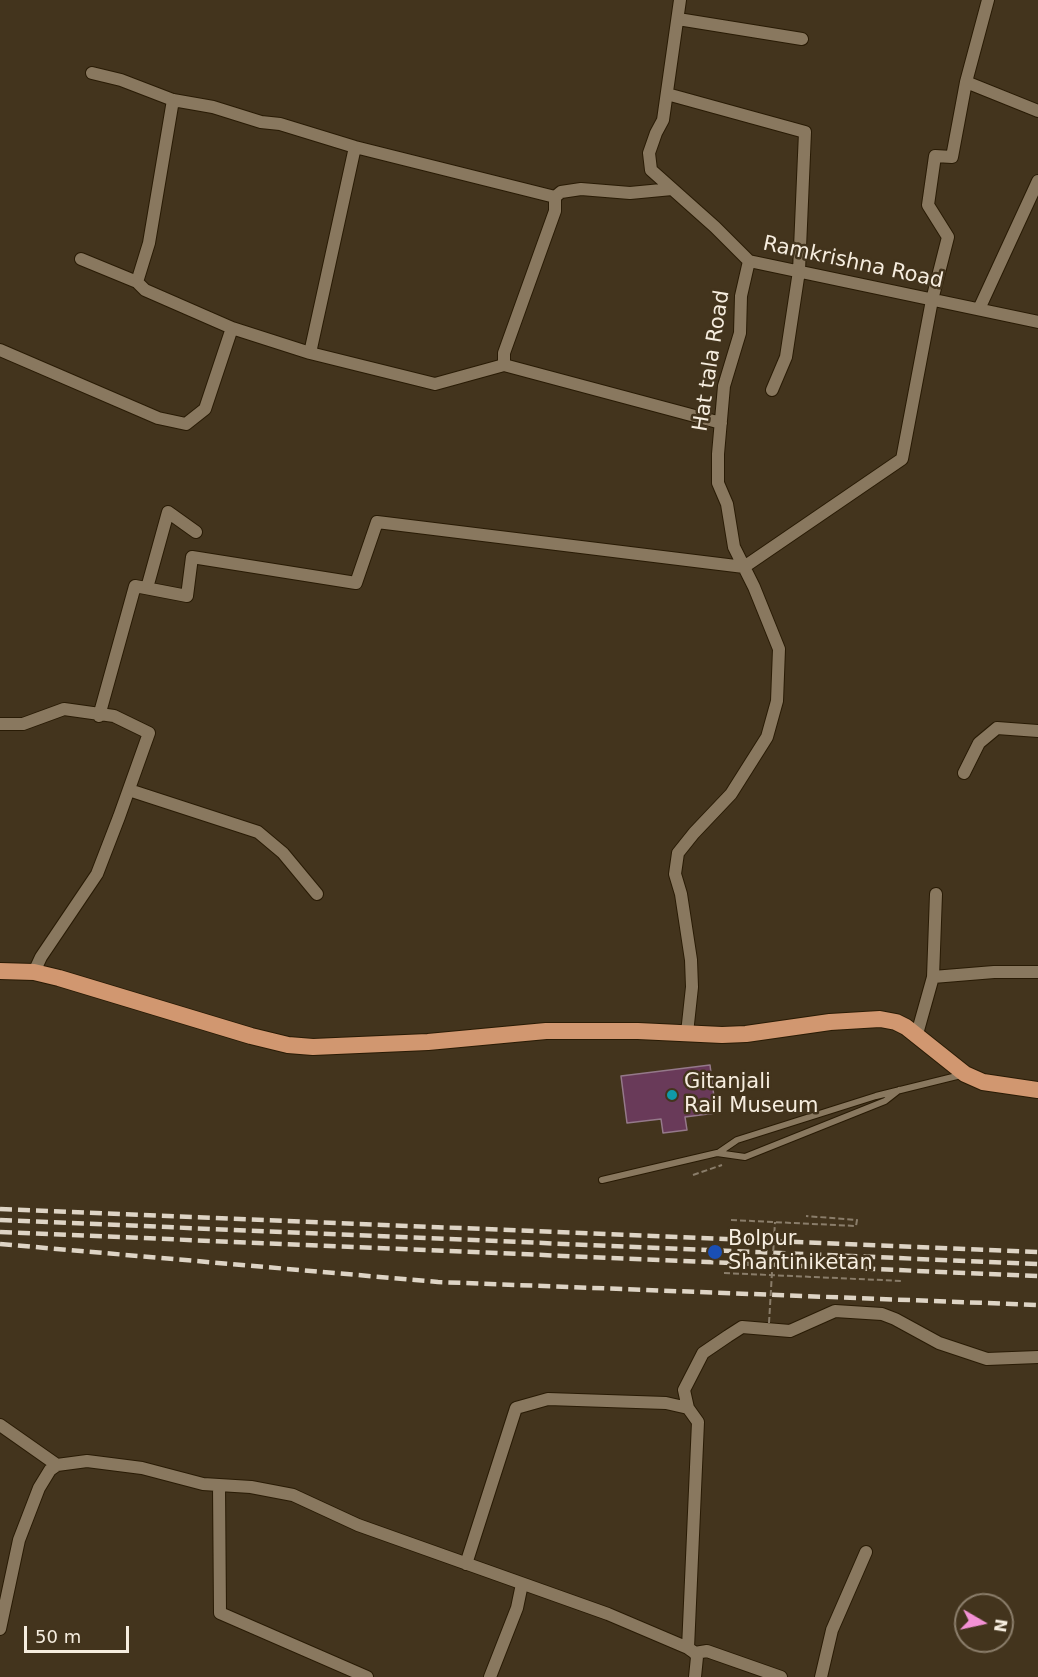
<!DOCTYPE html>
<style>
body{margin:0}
#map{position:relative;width:1038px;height:1677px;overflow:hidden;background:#43341d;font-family:"DejaVu Sans",sans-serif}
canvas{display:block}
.north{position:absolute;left:954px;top:1593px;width:60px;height:60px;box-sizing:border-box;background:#43341d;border:2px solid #8b7e6b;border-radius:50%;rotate:99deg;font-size:16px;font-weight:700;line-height:24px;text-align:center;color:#f6eddf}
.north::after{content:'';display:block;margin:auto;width:21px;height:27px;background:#f391d5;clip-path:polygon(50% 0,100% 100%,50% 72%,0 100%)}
.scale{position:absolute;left:24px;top:1626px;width:105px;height:27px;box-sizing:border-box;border:3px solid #f6eddf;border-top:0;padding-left:8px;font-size:18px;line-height:21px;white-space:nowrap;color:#f6eddf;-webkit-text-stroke:4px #43341d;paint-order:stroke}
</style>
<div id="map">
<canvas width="1038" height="1677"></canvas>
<div class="north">N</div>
<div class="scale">50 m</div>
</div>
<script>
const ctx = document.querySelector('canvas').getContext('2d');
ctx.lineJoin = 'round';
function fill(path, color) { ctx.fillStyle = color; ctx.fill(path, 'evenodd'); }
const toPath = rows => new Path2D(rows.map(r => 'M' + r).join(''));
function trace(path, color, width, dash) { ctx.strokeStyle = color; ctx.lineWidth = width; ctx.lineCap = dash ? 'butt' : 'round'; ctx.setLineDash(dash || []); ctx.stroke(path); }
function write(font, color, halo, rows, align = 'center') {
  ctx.font = font + ' "DejaVu Sans",sans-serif'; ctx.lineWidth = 5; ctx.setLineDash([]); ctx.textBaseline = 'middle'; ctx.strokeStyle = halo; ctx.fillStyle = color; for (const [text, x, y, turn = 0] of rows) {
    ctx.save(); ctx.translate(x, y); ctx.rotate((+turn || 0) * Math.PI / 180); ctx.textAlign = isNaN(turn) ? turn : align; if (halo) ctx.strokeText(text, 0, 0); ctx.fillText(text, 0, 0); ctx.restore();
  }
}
const building = toPath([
 [710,1065,716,1113,685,1117,687,1130,663,1133,661,1119,627,1123,621,1076,710,1065]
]);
fill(building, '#693a59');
trace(building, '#95798a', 1.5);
const service = toPath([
 [718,1153,737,1140,876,1096,961,1075],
 [602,1180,717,1153,745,1157,885,1101,899,1090]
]);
const minor = toPath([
 [680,0,663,120,656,133,649,153,651,170,715,227,749,261,1038,322],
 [988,0,966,82,1038,111],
 [678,19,802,39],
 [92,73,121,80,173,100,213,107,261,122,280,124,355,147,555,197,561,192,581,189,630,193,672,189],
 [667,94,805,132,799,271,786,357,772,390],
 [81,259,137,282,145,290,232,328,310,353,435,384,504,365,721,423],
 [137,282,149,243,173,100],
 [979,309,1038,181],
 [0,350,158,418,186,424,205,409,232,328],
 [310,353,355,147],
 [504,365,504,353,555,211,555,197],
 [147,588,168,512,196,532],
 [99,716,135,586,187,596,192,557,356,583,377,522,744,567,902,459,932,300,948,237,928,205,935,156,952,157,966,82],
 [0,724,23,724,64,709,114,716,149,733,119,817,97,874,41,957,34,972],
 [964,773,979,743,997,728,1038,731],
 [129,790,258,832,283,853,317,894],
 [933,977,994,972,1038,972],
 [687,1033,692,987,691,960,681,894,675,874,678,853,694,833,731,794,767,737,777,701,779,649,754,587,734,547,727,504,718,483,718,454,724,386,740,333,741,296,749,261],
 [917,1034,933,977,936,894],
 [688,1408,684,1390,703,1353,728,1336,742,1327,790,1331,835,1311,882,1314,895,1319,939,1343,987,1359,1038,1357],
 [0,1425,57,1465],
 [219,1485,220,1613,367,1677],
 [466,1564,516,1408,548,1399,666,1403,688,1408,698,1422,688,1648],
 [0,1629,19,1540,39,1488,50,1470,57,1465,87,1461,142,1468,203,1484,251,1487,293,1495,358,1525,608,1614,688,1648,695,1653,697,1657,695,1677],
 [695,1653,707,1651,781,1677],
 [490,1677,517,1608,522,1584],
 [821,1677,832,1630,866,1552]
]);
const trunk = toPath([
 [0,971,34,972,59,978,251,1036,288,1045,313,1047,428,1042,546,1031,638,1031,722,1035,746,1034,830,1022,880,1019,896,1022,906,1027,965,1074,983,1082,1038,1090]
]);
trace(service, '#291b05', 8);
trace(minor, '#291b05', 14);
trace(trunk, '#291b05', 18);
trace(toPath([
 [693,1175,722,1165],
 [731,1220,856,1226,857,1220,806,1216],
 [724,1273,903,1281]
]), '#8a7d6a', 2, [6, 3]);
trace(service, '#89785f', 6);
trace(minor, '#89785f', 12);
trace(trunk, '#d19770', 16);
trace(toPath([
 [0,1209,1038,1252],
 [0,1220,1038,1264],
 [0,1232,1038,1276],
 [0,1244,438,1282,1038,1305]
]), '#ded4c5', 4.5, [12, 6]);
trace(toPath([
 [769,1323,775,1222]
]), '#8a7d6a', 2, [6, 3]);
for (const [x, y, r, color] of [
 [672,1095,6,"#0f9aa8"],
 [715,1252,8,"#1a4fb4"]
]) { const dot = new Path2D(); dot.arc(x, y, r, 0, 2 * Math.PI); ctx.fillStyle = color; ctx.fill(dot); trace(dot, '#43341d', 2); }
write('21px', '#f6eddf', '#43341d', [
 ["Ramkrishna Road",853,263,12],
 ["Hat tala Road",712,361,-81]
]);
write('21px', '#f6eddf', '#43341d', [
 ["Gitanjali",684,1083],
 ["Rail Museum",684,1107],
 ["Bolpur",728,1240],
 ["Shantiniketan",728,1264]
], 'left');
</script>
